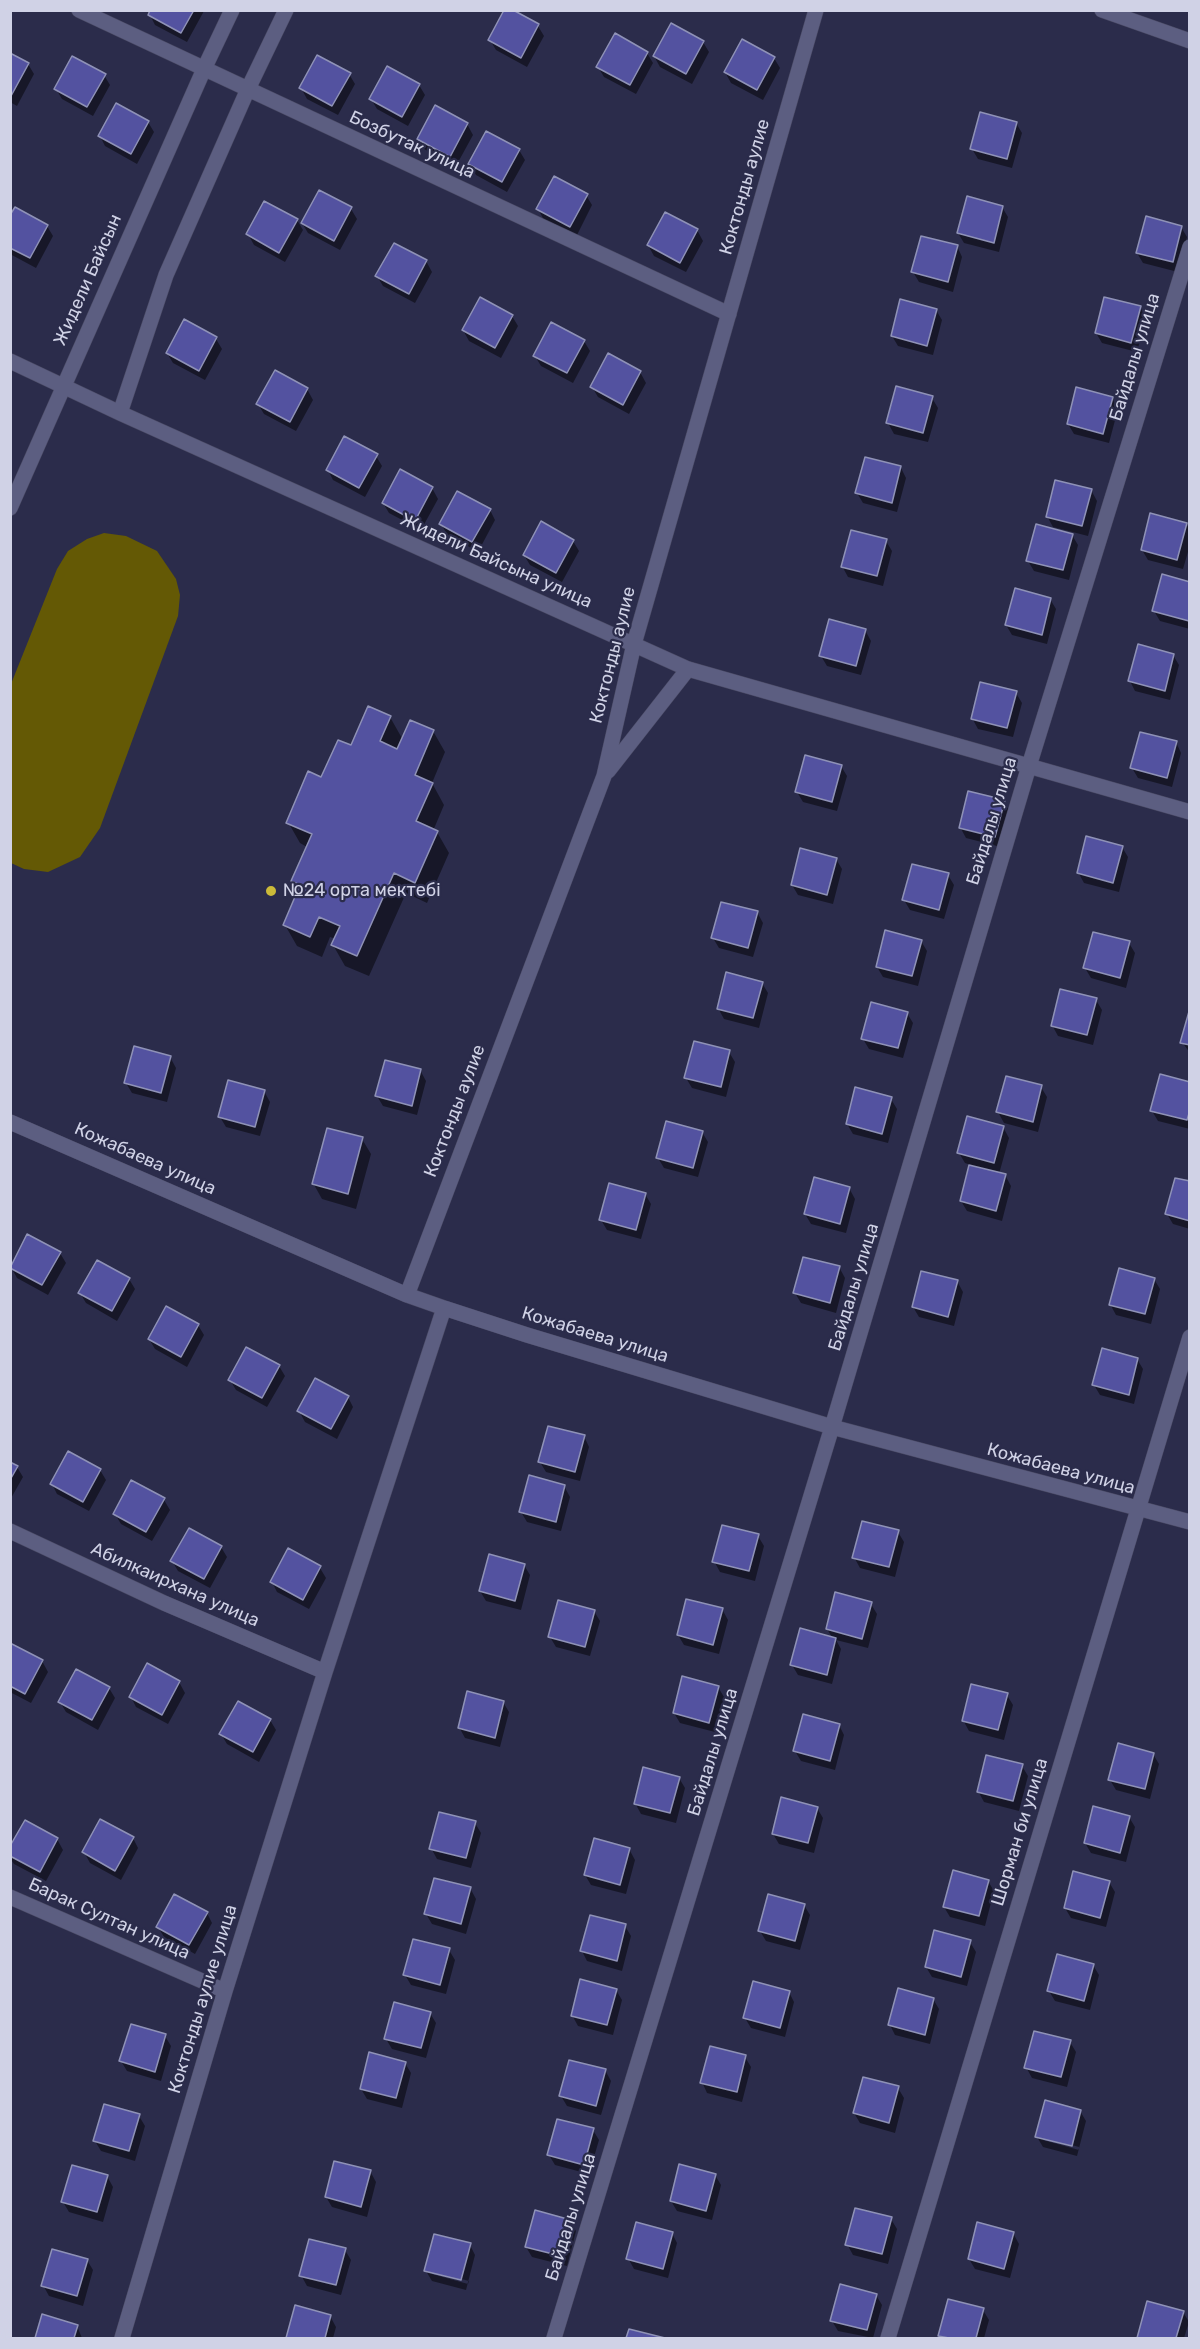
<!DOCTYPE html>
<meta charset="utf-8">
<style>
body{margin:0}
#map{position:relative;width:1200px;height:2349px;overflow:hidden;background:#2b2c4b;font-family:Rubik,sans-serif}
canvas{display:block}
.frame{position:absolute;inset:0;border:12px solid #d0d2e6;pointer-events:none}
</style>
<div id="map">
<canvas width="1200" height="2349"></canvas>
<div class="frame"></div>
</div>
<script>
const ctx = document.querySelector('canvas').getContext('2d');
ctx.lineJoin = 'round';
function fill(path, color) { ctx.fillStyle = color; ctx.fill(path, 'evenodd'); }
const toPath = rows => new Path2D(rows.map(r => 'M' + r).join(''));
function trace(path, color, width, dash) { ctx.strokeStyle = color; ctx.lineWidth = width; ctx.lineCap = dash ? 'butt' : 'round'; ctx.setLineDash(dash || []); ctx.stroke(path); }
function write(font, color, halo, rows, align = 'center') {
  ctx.font = font + ' Rubik,sans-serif'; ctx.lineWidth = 4.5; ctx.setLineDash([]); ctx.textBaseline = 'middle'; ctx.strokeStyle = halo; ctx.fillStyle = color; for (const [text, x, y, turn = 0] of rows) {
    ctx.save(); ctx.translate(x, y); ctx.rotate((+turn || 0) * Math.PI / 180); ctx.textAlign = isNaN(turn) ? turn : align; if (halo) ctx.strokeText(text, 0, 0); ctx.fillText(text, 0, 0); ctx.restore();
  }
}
fill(toPath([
 [104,533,126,536,157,551,176,579,180,595,178,616,100,828,80,857,48,872,24,869,11,863,11,684,57,569,68,551,87,539]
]), '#645905');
fill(toPath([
 [152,10,204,10,204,11,187,42,155,25,150,15],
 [538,26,544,36,527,67,496,50,490,40],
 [703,42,709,52,692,84,660,67,654,56],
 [647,53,653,63,636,94,604,77,598,67],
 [10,55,28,64,34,74,17,106,10,102],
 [774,58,780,68,763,100,731,83,725,72],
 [349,74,355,84,338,115,307,99,301,88],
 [104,75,110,85,93,116,62,99,56,89],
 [419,85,425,95,408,126,377,109,371,99],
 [117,105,148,122,154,132,137,164,105,146,100,136],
 [1016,123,1022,133,1012,168,978,159,972,149],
 [467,124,473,135,456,166,424,149,419,139],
 [519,150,525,160,507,192,476,175,470,164],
 [586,195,592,205,576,237,544,220,538,209],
 [1002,207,1008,217,999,252,964,243,958,233],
 [351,209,357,219,340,250,308,233,302,223],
 [10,218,47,226,53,236,36,268,10,254],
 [297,220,303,230,285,262,254,245,248,234],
 [1181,227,1187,237,1178,272,1143,263,1137,253],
 [697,230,703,241,686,272,654,256,648,245],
 [957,246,962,257,953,292,919,282,913,272],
 [426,261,432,272,415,303,383,286,377,276],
 [1140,307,1146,318,1137,352,1102,343,1096,333],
 [936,310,942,320,933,355,898,346,892,336],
 [512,316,518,326,501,358,469,341,463,330],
 [216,339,222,349,205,380,173,363,167,353],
 [584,341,590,351,573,383,541,366,535,356],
 [609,355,640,372,646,383,629,414,598,397,592,387],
 [307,389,313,400,296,431,264,414,258,404],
 [932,398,938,408,928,442,894,434,888,423],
 [1112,398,1118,409,1109,443,1074,434,1068,424],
 [376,456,382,466,365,497,333,480,328,470],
 [901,468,906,478,897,512,863,503,857,493],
 [432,488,438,499,421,530,389,513,383,503],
 [1091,490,1097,501,1088,536,1053,527,1047,516],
 [490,510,495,520,478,552,447,534,441,524],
 [1186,524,1190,530,1190,545,1183,569,1148,560,1142,550],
 [1072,535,1078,545,1069,580,1034,571,1028,561],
 [573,541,579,551,562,582,530,565,524,555],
 [886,541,892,551,883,586,848,577,842,566],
 [1190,583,1190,629,1160,621,1154,611],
 [1050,599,1056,609,1047,644,1012,635,1006,625],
 [865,630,871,641,861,675,827,666,821,656],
 [1173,655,1179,665,1170,700,1135,691,1130,681],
 [1016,693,1022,703,1013,737,978,729,972,718],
 [390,717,403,740,433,731,445,752,432,783,444,805,433,831,437,832,449,853,427,903,406,893,369,976,345,966,333,945,336,939,330,937,322,957,297,946,285,925,299,892,292,881,307,847,300,843,288,822,322,779,351,747],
 [1176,742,1181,753,1172,787,1138,778,1132,768],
 [841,766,847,776,837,811,803,802,797,792],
 [1004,802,1010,812,1001,847,966,838,960,827],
 [1122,847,1128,857,1119,892,1084,883,1078,872],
 [836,859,842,869,833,904,798,895,792,885],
 [948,875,954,885,944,919,910,910,904,900],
 [757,912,763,923,753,957,719,948,713,938],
 [921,941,927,951,918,986,883,977,877,967],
 [1129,943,1135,953,1126,988,1091,978,1085,968],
 [762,983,768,993,759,1028,724,1019,718,1008],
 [1096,1000,1102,1010,1093,1045,1058,1036,1052,1025],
 [907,1013,913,1023,903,1058,869,1049,863,1039],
 [1190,1014,1190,1053,1182,1042],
 [729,1052,735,1062,726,1097,692,1088,686,1078],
 [170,1057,176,1068,167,1102,132,1093,126,1083],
 [420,1070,426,1081,417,1115,383,1106,377,1096],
 [1190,1083,1190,1129,1158,1121,1152,1111],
 [1041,1087,1047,1097,1038,1132,1004,1123,998,1112],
 [264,1091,270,1102,260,1136,226,1127,220,1117],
 [891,1099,897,1109,888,1143,853,1134,847,1124],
 [1003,1127,1009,1138,999,1174,1005,1175,1011,1186,1002,1221,967,1211,961,1201,971,1165,965,1163,959,1153],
 [702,1132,708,1142,698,1177,664,1168,658,1158],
 [362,1139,371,1154,356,1209,322,1199,313,1183],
 [1190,1183,1190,1229,1173,1224,1167,1214],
 [849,1188,855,1199,846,1233,811,1224,805,1214],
 [645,1194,651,1204,641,1239,607,1230,601,1220],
 [60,1253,66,1263,48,1295,17,1278,11,1267],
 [839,1267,845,1278,836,1313,801,1303,795,1293],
 [129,1279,135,1289,117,1321,86,1303,80,1293],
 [1154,1279,1160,1289,1151,1324,1116,1315,1110,1304],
 [957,1281,963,1292,954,1326,919,1317,913,1307],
 [198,1325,204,1335,187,1367,155,1349,149,1339],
 [1137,1359,1143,1369,1134,1404,1100,1395,1094,1385],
 [279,1366,285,1376,267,1407,236,1390,230,1380],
 [348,1397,353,1407,337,1439,305,1422,299,1411],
 [584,1436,589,1447,580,1481,546,1472,540,1462],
 [10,1464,17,1467,23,1477,10,1500],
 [100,1470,106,1480,89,1511,57,1494,52,1484],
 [564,1486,570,1497,561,1531,527,1522,521,1512],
 [164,1500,170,1510,152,1541,121,1524,115,1514],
 [898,1532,904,1542,895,1577,860,1568,854,1557],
 [758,1536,764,1546,755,1581,720,1572,714,1561],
 [221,1547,227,1557,210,1588,178,1571,172,1561],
 [289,1550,320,1568,326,1578,309,1609,277,1592,272,1582],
 [524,1565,530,1575,521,1610,486,1601,480,1591],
 [871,1604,877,1614,868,1648,836,1640,841,1649,832,1684,798,1675,792,1665,833,1639,827,1629],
 [722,1609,728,1620,719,1654,684,1645,678,1635],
 [594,1611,600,1621,590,1656,556,1647,550,1637],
 [10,1645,42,1661,48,1672,31,1703,10,1692],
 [179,1682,185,1693,168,1724,136,1707,131,1697],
 [718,1687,724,1697,715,1732,680,1723,674,1713],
 [109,1688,115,1698,98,1730,66,1712,60,1702],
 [1007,1695,1013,1705,1004,1740,969,1731,963,1720],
 [503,1702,509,1712,500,1747,465,1738,459,1727],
 [270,1720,276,1730,259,1762,227,1744,221,1734],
 [839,1725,844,1735,835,1770,801,1761,795,1751],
 [1153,1754,1159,1764,1150,1799,1116,1790,1110,1780],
 [1022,1766,1028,1776,1019,1811,984,1802,978,1791],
 [679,1778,685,1788,676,1823,641,1814,635,1803],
 [817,1808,823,1818,814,1853,779,1844,773,1834],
 [1129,1817,1135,1827,1126,1862,1091,1853,1085,1843],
 [475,1823,481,1833,471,1868,437,1859,431,1848],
 [133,1838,138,1848,121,1880,90,1863,84,1852],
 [57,1839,63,1850,46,1881,14,1864,10,1858,10,1849],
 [629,1849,635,1860,626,1894,591,1885,585,1875],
 [988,1881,994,1891,985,1926,950,1917,944,1907],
 [1109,1882,1115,1892,1106,1927,1071,1918,1065,1908],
 [470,1888,476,1899,466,1934,432,1924,426,1914],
 [804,1905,810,1915,800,1950,766,1941,760,1931],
 [207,1913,212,1923,195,1954,164,1937,158,1927],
 [625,1926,631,1936,622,1971,587,1961,582,1951],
 [970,1942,976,1952,967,1986,932,1977,926,1967],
 [449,1950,455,1960,446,1994,411,1985,405,1975],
 [1093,1965,1099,1975,1090,2010,1055,2001,1049,1991],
 [616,1990,622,2000,613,2035,578,2026,572,2015],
 [789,1992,794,2002,785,2037,751,2028,745,2018],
 [933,1999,939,2009,930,2044,895,2035,890,2025],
 [430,2013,436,2023,426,2058,392,2049,386,2039],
 [165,2036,171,2046,161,2081,127,2071,121,2061],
 [1070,2042,1076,2052,1067,2087,1032,2078,1026,2067],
 [745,2057,751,2067,742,2102,707,2093,702,2082],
 [405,2063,411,2073,402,2108,367,2099,361,2089],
 [605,2070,611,2081,601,2115,567,2106,561,2096],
 [898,2088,904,2098,895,2133,860,2123,854,2113],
 [1080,2111,1086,2121,1077,2156,1043,2147,1037,2137],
 [1043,2137,1079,2147,1079,2150,1043,2140],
 [139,2116,145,2126,135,2161,101,2151,95,2141],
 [593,2130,599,2140,589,2174,555,2165,549,2155],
 [370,2171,376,2182,367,2217,332,2207,326,2197],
 [715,2175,721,2185,712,2220,677,2211,671,2201],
 [107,2176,113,2187,103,2222,69,2212,63,2202],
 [891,2219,897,2229,888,2264,853,2255,847,2244],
 [570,2221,576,2231,567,2266,532,2257,526,2247],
 [672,2233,677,2243,668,2278,634,2269,628,2258],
 [1013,2233,1019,2244,1010,2278,975,2269,969,2259],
 [470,2245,475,2255,466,2290,432,2281,426,2271],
 [432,2271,469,2281,468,2284,432,2274],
 [345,2250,351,2260,341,2295,307,2286,301,2275],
 [87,2260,93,2270,83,2306,49,2296,43,2285],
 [876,2295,882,2305,873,2338,838,2331,832,2321],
 [296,2307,330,2316,336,2327,333,2338,288,2338],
 [983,2310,989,2320,984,2338,941,2338,939,2335],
 [1183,2312,1189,2322,1184,2338,1140,2338],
 [43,2316,77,2326,82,2338,36,2338]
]), '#0007');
const building = toPath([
 [150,10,194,10,181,33,148,15,150,10],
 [504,10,513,10,539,24,521,58,488,40,504,10],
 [671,23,704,41,686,74,653,56,671,23],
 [615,33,648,52,630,85,596,67,615,33],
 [742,39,775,57,757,90,724,72,742,39],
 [10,53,29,63,11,96,10,96,10,53],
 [317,55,351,73,332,106,299,88,317,55],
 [72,56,106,74,87,107,54,89,72,56],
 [387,66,420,84,402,117,369,99,387,66],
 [116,103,149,121,131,154,98,136,116,103],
 [435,105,468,123,450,157,417,139,435,105],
 [980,112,1017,122,1007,159,970,149,980,112],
 [486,131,520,149,502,182,468,164,486,131],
 [554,176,588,194,570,227,536,209,554,176],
 [319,190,352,207,334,241,301,223,319,190],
 [967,196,1003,206,994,243,957,233,967,196],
 [264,201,298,219,279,253,246,234,264,201],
 [15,207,48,225,30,258,10,248,10,215,15,207],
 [665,212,698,229,680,263,647,245,665,212],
 [1146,216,1182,226,1173,262,1136,253,1146,216],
 [921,236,958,245,948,282,911,272,921,236],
 [394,243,427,260,409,294,375,276,394,243],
 [480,297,513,315,495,348,462,330,480,297],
 [1104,297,1141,306,1131,343,1095,333,1104,297],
 [900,299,937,309,927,346,891,336,900,299],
 [184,319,217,337,199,371,166,353,184,319],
 [551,322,585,340,567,373,533,356,551,322],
 [608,353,641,371,623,405,590,387,608,353],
 [275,370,308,388,290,422,256,404,275,370],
 [896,386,933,396,923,433,886,423,896,386],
 [1076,387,1113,397,1103,434,1067,424,1076,387],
 [344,436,378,454,359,488,326,470,344,436],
 [865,457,901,466,892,503,855,493,865,457],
 [400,469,433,487,415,521,382,503,400,469],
 [1055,480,1092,489,1082,526,1046,517,1055,480],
 [457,491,491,509,472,542,439,524,457,491],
 [1150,513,1187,523,1177,560,1141,550,1150,513],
 [541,521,574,540,556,573,523,555,541,521],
 [1036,524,1073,534,1063,570,1026,561,1036,524],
 [851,530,887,539,877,576,841,567,851,530],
 [1162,574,1190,582,1189,621,1152,611,1162,574],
 [1015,588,1051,598,1042,635,1005,625,1015,588],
 [829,619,866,629,856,666,819,656,829,619],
 [1138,644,1174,654,1165,691,1128,681,1138,644],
 [980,682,1017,691,1007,728,971,719,980,682],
 [368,706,391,716,380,741,397,749,410,720,434,730,415,775,433,783,416,821,438,831,415,883,394,873,357,956,331,945,340,926,319,917,310,937,283,925,300,885,291,881,312,834,286,823,308,771,321,777,338,740,351,745,368,706],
 [1140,732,1177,741,1167,778,1130,768,1140,732],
 [805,755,842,765,832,802,795,792,805,755],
 [968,791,1005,800,995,837,959,828,968,791],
 [1086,836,1123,846,1113,883,1077,873,1086,836],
 [800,848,837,858,827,895,791,885,800,848],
 [912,864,949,873,939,910,902,900,912,864],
 [721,902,758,911,748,948,711,938,721,902],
 [885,930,922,940,912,976,876,967,885,930],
 [1093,932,1130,941,1120,978,1083,968,1093,932],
 [726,972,763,982,753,1018,717,1009,726,972],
 [1060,989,1097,998,1087,1035,1051,1026,1060,989],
 [871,1002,908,1012,898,1048,861,1039,871,1002],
 [1190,1008,1190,1045,1180,1043,1190,1008],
 [694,1041,730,1050,721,1087,684,1078,694,1041],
 [134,1046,171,1056,161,1093,124,1083,134,1046],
 [385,1060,421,1069,412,1106,375,1096,385,1060],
 [1160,1074,1190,1082,1190,1110,1187,1120,1150,1111,1160,1074],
 [1006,1076,1042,1085,1033,1122,996,1112,1006,1076],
 [228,1080,265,1090,255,1127,218,1117,228,1080],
 [855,1087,892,1097,882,1134,846,1124,855,1087],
 [967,1116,1004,1126,994,1163,957,1153,967,1116],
 [666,1121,703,1131,693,1168,656,1158,666,1121],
 [327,1128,363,1137,348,1194,312,1184,327,1128],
 [969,1165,1006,1174,996,1211,960,1201,969,1165],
 [814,1177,850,1187,840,1224,804,1214,814,1177],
 [1175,1178,1190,1181,1190,1221,1165,1214,1175,1178],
 [609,1183,646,1193,636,1230,599,1220,609,1183],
 [27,1234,61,1252,42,1285,10,1268,27,1234],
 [803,1257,840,1266,830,1303,793,1293,803,1257],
 [97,1260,130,1278,112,1311,78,1293,97,1260],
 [1119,1268,1155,1278,1145,1314,1109,1305,1119,1268],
 [921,1271,958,1280,948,1317,912,1307,921,1271],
 [166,1306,199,1324,181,1357,148,1339,166,1306],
 [246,1347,280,1365,262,1398,228,1380,246,1347],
 [1102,1348,1138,1358,1129,1395,1092,1385,1102,1348],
 [315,1378,349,1396,331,1429,297,1411,315,1378],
 [548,1426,585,1435,575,1472,538,1462,548,1426],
 [68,1451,101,1469,83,1502,50,1484,68,1451],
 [10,1462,18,1466,10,1480,10,1462],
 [529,1475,565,1485,556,1522,519,1512,529,1475],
 [131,1480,165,1498,146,1532,113,1514,131,1480],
 [862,1521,899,1530,889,1567,852,1558,862,1521],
 [722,1525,759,1534,749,1571,712,1562,722,1525],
 [189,1528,222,1546,204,1579,170,1561,189,1528],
 [288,1548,321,1566,303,1600,270,1582,288,1548],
 [489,1554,525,1564,515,1601,479,1591,489,1554],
 [835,1592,872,1602,862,1639,826,1629,835,1592],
 [686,1599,723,1608,713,1645,677,1635,686,1599],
 [558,1600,595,1610,585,1647,548,1637,558,1600],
 [800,1628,836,1638,827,1675,790,1665,800,1628],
 [10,1643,43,1660,25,1694,10,1686,10,1643],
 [147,1663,180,1681,162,1715,129,1697,147,1663],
 [76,1669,110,1687,92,1720,58,1702,76,1669],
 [682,1676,719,1686,709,1723,673,1713,682,1676],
 [971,1684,1008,1693,998,1730,962,1721,971,1684],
 [467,1691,504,1701,495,1738,458,1728,467,1691],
 [238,1701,271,1719,253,1752,219,1734,238,1701],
 [803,1714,840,1724,830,1761,793,1751,803,1714],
 [1118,1743,1154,1753,1145,1789,1108,1780,1118,1743],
 [986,1755,1023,1764,1013,1801,977,1792,986,1755],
 [643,1767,680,1777,670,1813,634,1804,643,1767],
 [781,1797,818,1807,808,1843,772,1834,781,1797],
 [1093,1806,1130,1816,1120,1853,1084,1843,1093,1806],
 [439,1812,476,1821,466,1858,429,1849,439,1812],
 [100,1819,134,1837,115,1871,82,1852,100,1819],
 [25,1820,58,1838,40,1872,10,1856,10,1846,25,1820],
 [594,1838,630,1848,620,1885,584,1875,594,1838],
 [953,1870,989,1880,979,1916,943,1907,953,1870],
 [1073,1871,1110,1881,1100,1918,1064,1908,1073,1871],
 [434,1878,471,1887,461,1924,424,1914,434,1878],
 [174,1894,208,1912,189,1945,156,1927,174,1894],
 [768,1894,805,1904,795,1941,758,1931,768,1894],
 [590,1915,626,1924,617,1961,580,1951,590,1915],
 [934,1930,971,1940,961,1977,925,1967,934,1930],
 [413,1939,450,1948,440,1985,403,1975,413,1939],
 [1057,1954,1094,1964,1084,2001,1047,1991,1057,1954],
 [580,1979,617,1989,607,2025,571,2016,580,1979],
 [753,1981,790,1991,780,2028,743,2018,753,1981],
 [898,1988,934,1998,925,2035,888,2025,898,1988],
 [394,2002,431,2012,421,2048,384,2039,394,2002],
 [131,2024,166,2034,155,2072,119,2061,131,2024],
 [1034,2031,1071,2040,1061,2077,1024,2068,1034,2031],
 [710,2046,746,2055,737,2092,700,2083,710,2046],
 [369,2052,406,2062,396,2098,360,2089,369,2052],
 [569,2060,606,2069,596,2106,559,2096,569,2060],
 [863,2077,899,2086,889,2123,853,2113,863,2077],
 [1045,2100,1081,2110,1072,2146,1035,2137,1045,2100],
 [104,2104,140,2114,129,2151,93,2141,104,2104],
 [557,2119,594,2128,584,2165,547,2155,557,2119],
 [334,2161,371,2170,361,2207,325,2197,334,2161],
 [679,2164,716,2174,706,2211,670,2201,679,2164],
 [72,2165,108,2175,97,2212,61,2202,72,2165],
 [855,2208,892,2217,882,2254,845,2245,855,2208],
 [535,2210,571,2220,561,2256,525,2247,535,2210],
 [636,2222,673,2232,663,2269,626,2259,636,2222],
 [977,2222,1014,2232,1004,2269,968,2259,977,2222],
 [434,2234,471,2243,461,2280,424,2271,434,2234],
 [309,2239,346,2248,336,2285,299,2276,309,2239],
 [52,2249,88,2259,77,2296,41,2286,52,2249],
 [840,2284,877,2294,867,2330,830,2321,840,2284],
 [948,2299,984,2308,976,2338,949,2338,938,2336,948,2299],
 [1147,2301,1184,2311,1176,2338,1137,2338,1147,2301],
 [295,2305,331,2315,325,2338,286,2338,295,2305],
 [42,2314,78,2325,74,2338,35,2338,42,2314],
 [629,2329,665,2338,626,2338,629,2329]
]);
fill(building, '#5352a0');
trace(building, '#8f92b7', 1.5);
const minor = toPath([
 [79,10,729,314],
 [1102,10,1190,41],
 [10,361,120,413,688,669,1190,812],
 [120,413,166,275,248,89,286,10],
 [10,508,204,69,232,10],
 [608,771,688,669],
 [10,1122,407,1295,444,1308,527,1335,832,1427,1190,1522],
 [407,1295,604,776,634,644,816,10],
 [10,1531,164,1603,325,1672],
 [10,1897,225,1991],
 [122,2338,225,1991,325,1672,444,1308],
 [554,2338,832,1427,1029,766,1190,247],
 [888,2338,1190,1337]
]);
trace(minor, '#494963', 16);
trace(minor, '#5c5e81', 15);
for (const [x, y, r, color] of [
 [271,891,6,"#cbba39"]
]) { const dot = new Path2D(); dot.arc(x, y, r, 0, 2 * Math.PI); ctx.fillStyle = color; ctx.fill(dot); trace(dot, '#2b2c4b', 2); }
write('18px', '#d0d2e6', '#2b2c4b', [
 ["Бозбутак улица",412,145,25],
 ["Коктонды аулие",745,187,-74],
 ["Жидели Байсын",88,280,-66],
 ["Байдалы улица",1135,357,-73],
 ["Жидели Байсына улица",496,561,24],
 ["Коктонды аулие",613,655,-76],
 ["Байдалы улица",992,821,-73],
 ["Коктонды аулие",455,1111,-69],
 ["Кожабаева улица",145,1159,24],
 ["Байдалы улица",854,1287,-73],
 ["Кожабаева улица",595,1335,17],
 ["Кожабаева улица",1061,1469,15],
 ["Абилкаирхана улица",175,1585,24],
 ["Байдалы улица",713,1752,-73],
 ["Шорман би улица",1020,1832,-73],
 ["Барак Султан улица",109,1919,24],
 ["Коктонды аулие улица",203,1999,-73],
 ["Байдалы улица",571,2217,-73]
]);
write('18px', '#d0d2e6', '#2b2c4b', [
 ["№24 орта мектебі",283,891]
], 'left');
</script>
